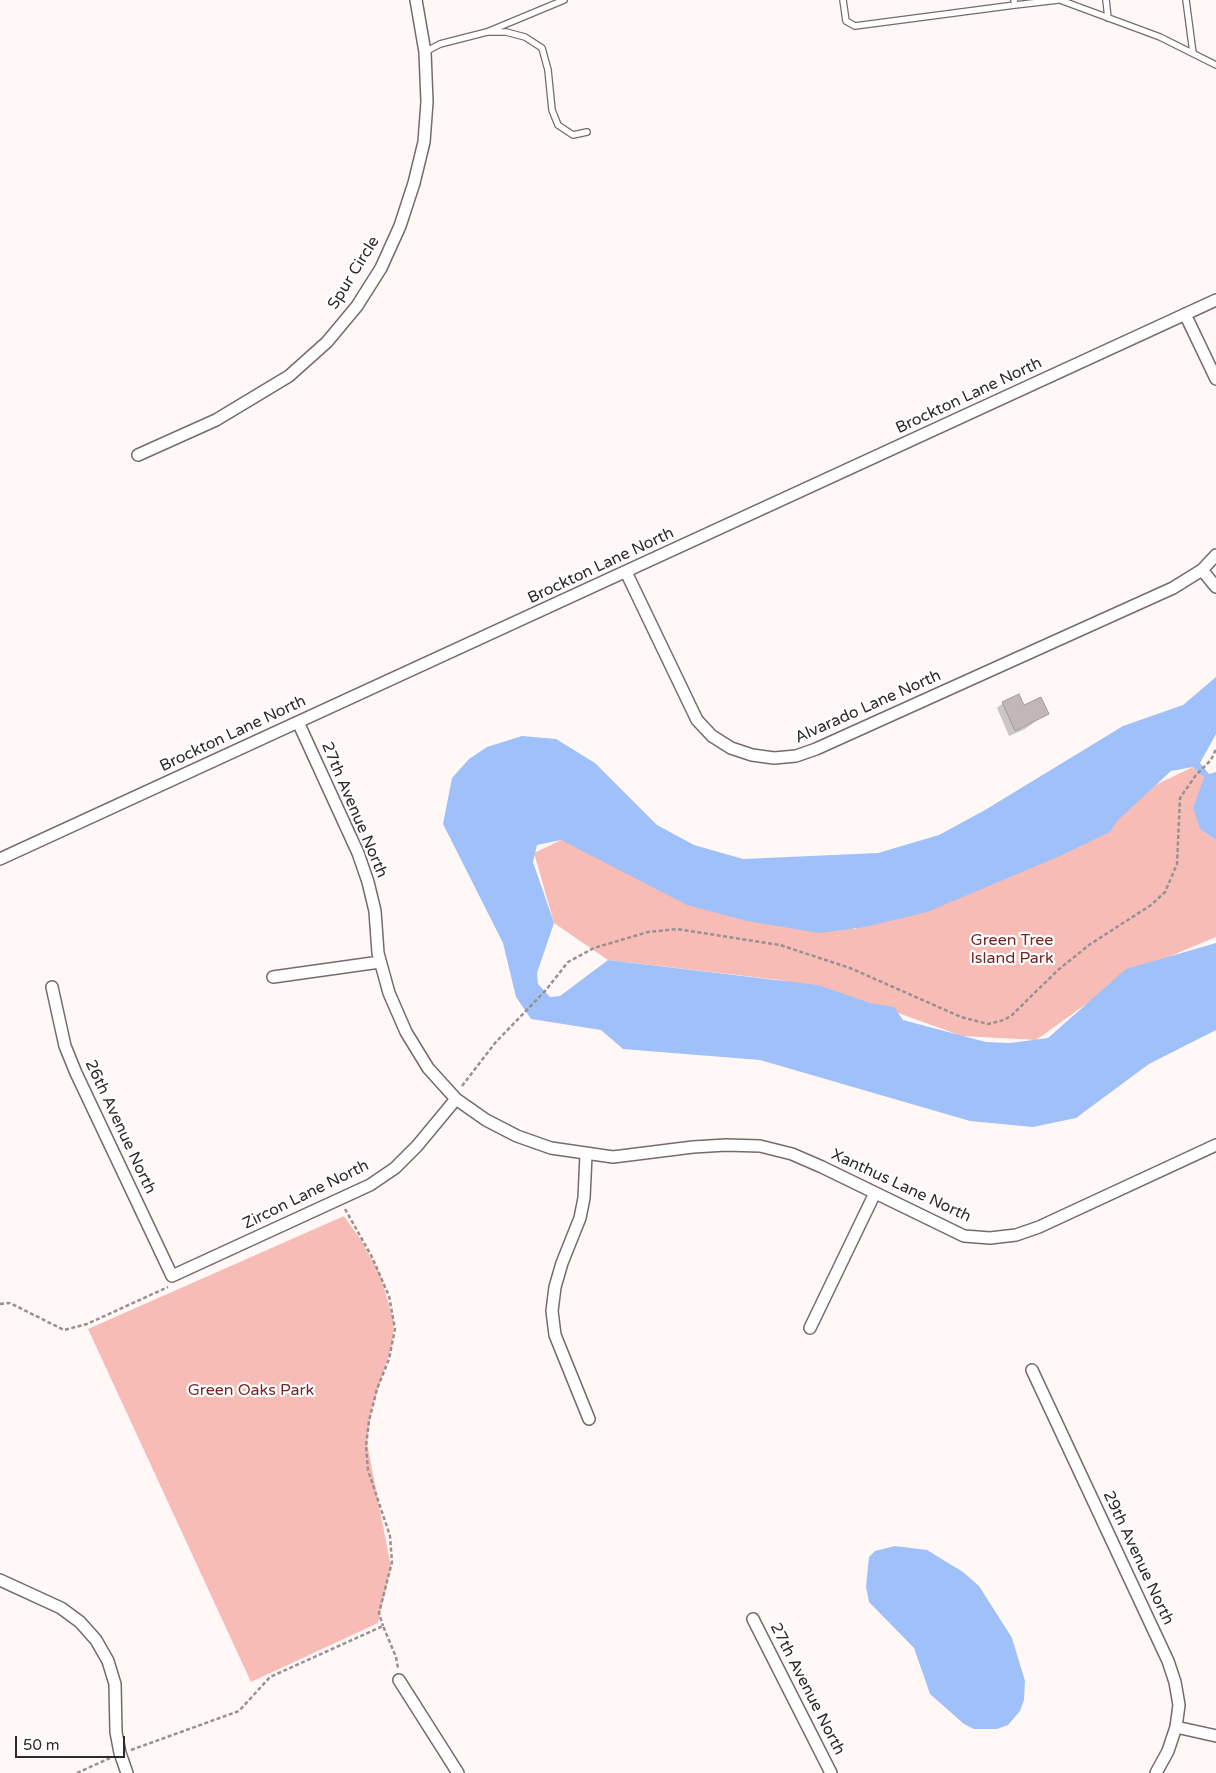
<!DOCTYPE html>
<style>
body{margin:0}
#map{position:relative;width:1216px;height:1773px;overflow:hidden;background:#fff8f7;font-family:"Varela Round",sans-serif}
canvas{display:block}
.scale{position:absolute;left:15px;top:1736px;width:110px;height:22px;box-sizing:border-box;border:2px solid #2e2a2a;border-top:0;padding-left:6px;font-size:15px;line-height:18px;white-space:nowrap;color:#2e2a2a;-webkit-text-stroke:4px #fff;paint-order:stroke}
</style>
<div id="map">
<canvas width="1216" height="1773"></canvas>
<div class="scale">50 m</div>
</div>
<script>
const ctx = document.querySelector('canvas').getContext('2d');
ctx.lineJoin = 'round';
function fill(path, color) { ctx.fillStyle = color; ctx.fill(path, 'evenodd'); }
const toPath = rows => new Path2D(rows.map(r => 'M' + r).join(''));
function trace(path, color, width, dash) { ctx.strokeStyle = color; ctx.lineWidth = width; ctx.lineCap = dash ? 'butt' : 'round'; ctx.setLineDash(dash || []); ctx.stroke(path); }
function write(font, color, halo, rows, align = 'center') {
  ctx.font = font + ' "Varela Round",sans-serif'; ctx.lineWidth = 4.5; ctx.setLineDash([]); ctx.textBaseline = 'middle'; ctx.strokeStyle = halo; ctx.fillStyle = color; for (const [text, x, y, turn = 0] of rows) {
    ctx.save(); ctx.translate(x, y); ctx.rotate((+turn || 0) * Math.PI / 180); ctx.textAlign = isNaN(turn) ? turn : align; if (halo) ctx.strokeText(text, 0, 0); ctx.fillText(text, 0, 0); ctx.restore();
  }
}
fill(toPath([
 [1193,767,1204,778,1200,829,1216,840,1216,937,1168,957,1089,1002,1036,1040,962,1036,870,1003,780,980,608,960,554,923,534,853,561,840,855,929],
 [344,1216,361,1240,380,1274,394,1322,392,1345,371,1411,367,1443,391,1567,378,1623,251,1682,88,1329]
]), '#f8bcb7');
fill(toPath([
 [1216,677,1216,734,1200,763,1209,774,1216,772,1216,840,1200,829,1193,808,1204,778,1193,767,1171,771,1117,821,1110,832,1060,856,927,912,865,927,819,933,747,921,687,905,561,840,537,845,533,862,554,923,537,973,538,984,550,997,560,996,608,960,818,985,870,1003,894,1007,903,1020,986,1042,1010,1043,1048,1038,1126,969,1216,943,1216,1030,1149,1064,1076,1118,1033,1127,970,1121,760,1060,623,1049,601,1030,531,1019,516,997,503,943,443,824,452,778,469,759,487,747,522,736,556,739,595,763,657,825,694,845,743,859,878,853,939,835,985,810,1123,726,1183,705],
 [895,1546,927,1550,963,1572,979,1586,1012,1638,1025,1681,1024,1700,1020,1711,1008,1725,997,1729,974,1729,964,1724,930,1694,914,1648,869,1602,866,1587,869,1557,875,1551]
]), '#9fc0f9');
fill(toPath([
 [1003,703,1023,706,1047,713,1025,729,1009,736,997,708]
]), '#0003');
const building = toPath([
 [1019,694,1024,705,1041,697,1049,714,1015,731,1002,702,1019,694]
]);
fill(building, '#c2b7b6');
trace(building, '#a49998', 1);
const service = toPath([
 [843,0,846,21,855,26,1015,5],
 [1014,0,1015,5,1058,0],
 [1060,0,1160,37,1216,65],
 [1106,0,1108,18],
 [1186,0,1193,53],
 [487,32,506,32,525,37,542,48,548,70,552,110,558,125,573,135,587,132],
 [425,52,440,44,487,32,564,0]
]);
const minor = toPath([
 [1185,314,1216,379],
 [138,455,216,420,289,376,327,342,357,306,381,268,400,226,414,183,424,142,427,102,425,52,416,0],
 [1202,570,1216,587],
 [626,572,697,720,712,736,731,748,752,755,774,758,796,756,816,749,1173,588,1202,570,1216,555],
 [298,722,358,853,368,882,375,911,378,953,389,993,406,1032,428,1068,456,1099,486,1120,517,1136,551,1148,613,1157,693,1147,726,1145,760,1146,792,1154,822,1167,964,1236,990,1238,1016,1235,1039,1227,1216,1145],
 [0,859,1216,300],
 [273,977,380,962],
 [52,987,65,1046,76,1073,172,1276,370,1185,395,1168,417,1146,456,1099],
 [586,1155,584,1198,580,1218,562,1263,555,1287,552,1311,555,1335,589,1419],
 [810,1328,875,1193],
 [1032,1370,1168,1661,1175,1682,1179,1705,1176,1727,1168,1751,1156,1773],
 [0,1580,61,1608,80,1622,96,1640,108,1661,115,1684,116,1732,120,1753,127,1773],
 [753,1619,831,1773],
 [399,1680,458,1773],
 [1176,1727,1216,1736]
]);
trace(service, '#756b6a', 8);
trace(minor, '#756b6a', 14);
trace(toPath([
 [462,1086,495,1043,546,990,568,962,594,948,648,932,677,929,780,945,850,968,961,1017,988,1024,1004,1020,1012,1015,1058,970,1089,945,1151,905,1165,892,1177,864,1180,798,1196,775,1211,760,1216,749],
 [345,1209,372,1257,389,1296,395,1329,389,1359,377,1389,369,1421,366,1446,368,1470,390,1536,392,1562,379,1613,383,1626],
 [0,1304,10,1303,64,1330,87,1324,168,1287],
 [131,1750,239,1711,270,1677,383,1626,396,1657,398,1668],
 [77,1773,110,1758]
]), '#979191', 2.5, [4, 2.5]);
trace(service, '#fff', 5.5);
trace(minor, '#fff', 11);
write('16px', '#2e2a2a', '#fff', [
 ["Spur Circle",354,273,-58],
 ["Brockton Lane North",969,396,-25],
 ["Brockton Lane North",601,566,-25],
 ["Alvarado Lane North",868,707,-24],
 ["Brockton Lane North",233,734,-25],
 ["27th Avenue North",354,810,67],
 ["26th Avenue North",120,1127,65],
 ["Xanthus Lane North",901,1186,25],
 ["Zircon Lane North",306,1195,-26],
 ["29th Avenue North",1138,1558,65],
 ["27th Avenue North",807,1689,63]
]);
write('16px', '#792424', '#fff', [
 ["Green Tree",1012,941],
 ["Island Park",1012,959],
 ["Green Oaks Park",251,1391]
]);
</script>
